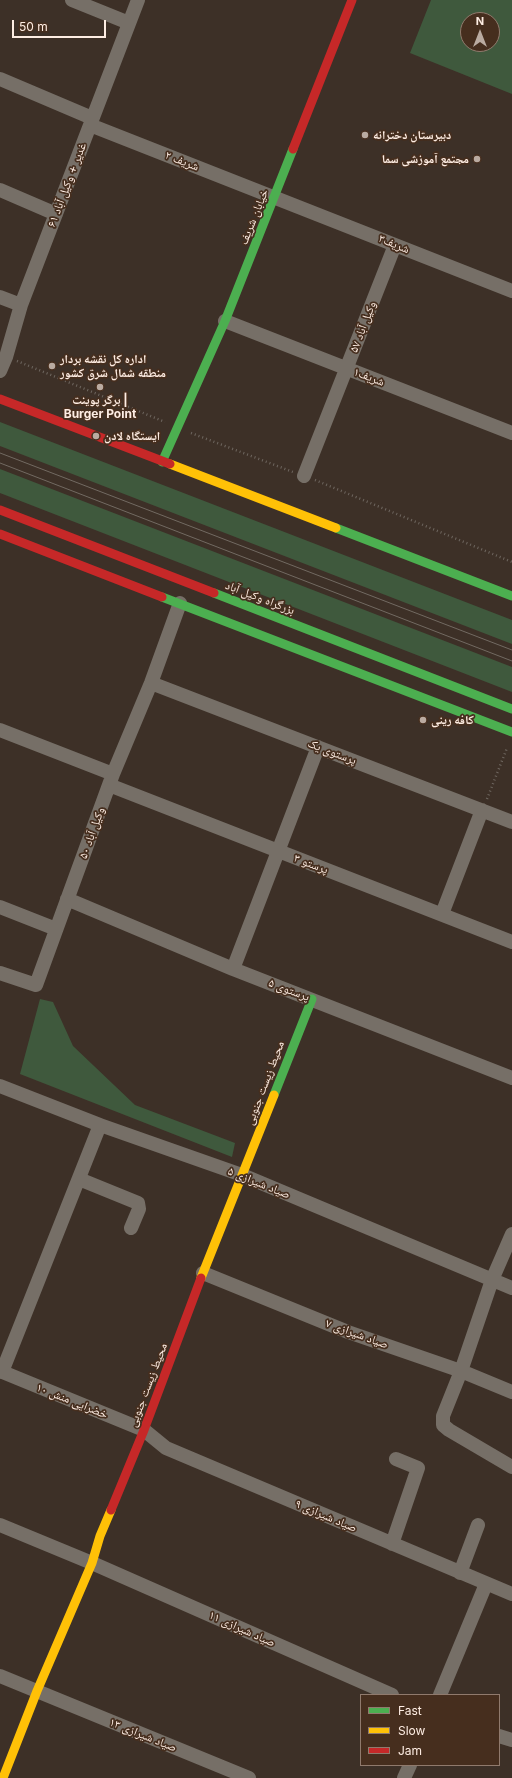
<!DOCTYPE html>
<meta charset="utf-8">
<style>
body{margin:0}
#map{position:relative;width:512px;height:1778px;overflow:hidden;background:#3d3027;font-family:Inter,sans-serif}
canvas{display:block}
.legend{position:absolute;left:360px;top:1694px;width:140px;height:72px;box-sizing:border-box;background:#462e1e;border:1px solid #907a6d;margin:0;padding:5px 7px;list-style:none;font-size:12px;color:#feede3}
.legend li{display:flex;align-items:center;gap:8px;height:20px}
.legend b{width:20px;border:1px solid #907a6d}
.north{position:absolute;left:460px;top:12px;width:40px;height:40px;box-sizing:border-box;background:#462e1e;border:1px solid #907a6d;border-radius:50%;rotate:0deg;font-size:11px;font-weight:700;line-height:16px;text-align:center;color:#feede3}
.north::after{content:'';display:block;margin:auto;width:14px;height:18px;background:#baaba1;clip-path:polygon(50% 0,100% 100%,50% 72%,0 100%)}
.scale{position:absolute;left:12px;top:20px;width:94px;height:18px;box-sizing:border-box;border:2px solid #feede3;border-top:0;padding-left:5px;font-size:12px;line-height:14px;white-space:nowrap;color:#feede3;-webkit-text-stroke:3px #462e1e;paint-order:stroke}
</style>
<div id="map">
<canvas width="512" height="1778"></canvas>
<ul class="legend">
<li><b style="height:5px;background:#4caf50"></b>Fast</li>
<li><b style="height:5px;background:#ffc107"></b>Slow</li>
<li><b style="height:5px;background:#c62828"></b>Jam</li>
</ul>
<div class="north">N</div>
<div class="scale">50 m</div>
</div>
<script>
const ctx = document.querySelector('canvas').getContext('2d');
ctx.lineJoin = 'round';
function fill(path, color) { ctx.fillStyle = color; ctx.fill(path, 'evenodd'); }
const toPath = rows => new Path2D(rows.map(r => 'M' + r).join(''));
function trace(path, color, width, dash) { ctx.strokeStyle = color; ctx.lineWidth = width; ctx.lineCap = dash ? 'butt' : 'round'; ctx.setLineDash(dash || []); ctx.stroke(path); }
function write(font, color, halo, rows, align = 'center') {
  ctx.font = font + ' Inter,"Noto Naskh Arabic",sans-serif'; ctx.lineWidth = 3.5; ctx.setLineDash([]); ctx.textBaseline = 'middle'; ctx.strokeStyle = halo; ctx.fillStyle = color; for (const [text, x, y, turn = 0] of rows) {
    ctx.save(); ctx.translate(x, y); ctx.rotate((+turn || 0) * Math.PI / 180); ctx.textAlign = isNaN(turn) ? turn : align; if (halo) ctx.strokeText(text, 0, 0); ctx.fillText(text, 0, 0); ctx.restore();
  }
}
fill(toPath([
 [431,0,512,0,512,94,410,53],
 [468,20,492,20,492,44,468,44],
 [0,422,512,620,512,644,0,446],
 [0,469,512,667,512,692,0,493],
 [40,999,53,1002,73,1046,135,1105,235,1143,232,1157,20,1074]
]), '#3f593d');
trace(toPath([
 [17,361,165,422],
 [191,433,293,472],
 [315,480,512,562],
 [487,799,507,748]
]), '#6f6760', 2.5, [1, 3]);
trace(toPath([
 [72,0,129,23],
 [0,79,92,118],
 [90,125,512,291],
 [0,190,56,214],
 [0,297,21,305],
 [225,321,512,433],
 [0,371,6,357,21,305,138,0],
 [304,476,395,245],
 [151,683,512,822],
 [0,730,113,774],
 [109,785,512,942],
 [67,899,233,969,512,1078],
 [0,907,56,929],
 [442,914,482,810],
 [233,969,318,747],
 [0,973,36,985,113,774,151,683,180,603],
 [0,1086,100,1125,242,1175,512,1288],
 [79,1179,138,1203,139,1209,131,1228],
 [512,1234,492,1280,461,1371,443,1416,443,1425,449,1430,512,1467],
 [203,1273,348,1332,461,1371,512,1392],
 [0,1371,144,1430,166,1448,512,1594],
 [2,1372,100,1125],
 [0,1525,92,1563,392,1695],
 [392,1544,418,1468,396,1459],
 [460,1573,478,1525],
 [0,1676,249,1778],
 [440,1695,486,1584],
 [499,1736,512,1740],
 [404,1778,410,1765]
]), '#766f67', 14);
trace(toPath([
 [162,462,225,321,293,149],
 [336,528,512,596],
 [214,593,512,709],
 [162,597,512,732],
 [274,1095,312,999]
]), '#4caf50', 9);
trace(toPath([
 [170,464,336,528],
 [201,1278,274,1095],
 [3,1778,37,1691,92,1563,100,1536,111,1510]
]), '#ffc107', 9);
trace(toPath([
 [293,149,352,0],
 [0,399,170,464],
 [0,510,214,593],
 [0,534,162,597],
 [111,1510,144,1430,201,1278]
]), '#c62828', 9);
trace(toPath([
 [0,453,512,650],
 [0,463,512,661]
]), '#726a62', 1);
for (const [x, y, r, color] of [
 [365,135,4,"#baaba1"],
 [477,159,4,"#baaba1"],
 [52,366,4,"#baaba1"],
 [100,387,4,"#baaba1"],
 [96,436,4,"#baaba1"],
 [423,720,4,"#baaba1"]
]) { const dot = new Path2D(); dot.arc(x, y, r, 0, 2 * Math.PI); ctx.fillStyle = color; ctx.fill(dot); trace(dot, '#462e1e', 1.5); }
write('bold 12px', '#feede3', '#462e1e', [
 ["دبیرستان دخترانه",373,135],
 ["مجتمع آموزشی سما",469,159,"right"],
 ["اداره کل نقشه بردار",60,359],
 ["منطقه شمال شرق کشور",60,373],
 ["برگر پوینت |",100,400,"center"],
 ["Burger Point",100,414,"center"],
 ["ایستگاه لادن",104,436],
 ["کافه رینی",431,720]
], 'left');
write('12px', '#feede3', '#462e1e', [
 ["شریف ۲",182,161,21],
 ["غدیر + وکیل آباد ۶۱",67,185,-69],
 ["خیابان شریف",254,217,-68],
 ["شریف٣",394,244,22],
 ["۵۷ وکیل آباد",363,327,-69],
 ["شریف١",369,377,21],
 ["بزرگراه وکیل آباد",260,598,21],
 ["پرستوی یک",332,752,21],
 ["۵۰ وکیل آباد",92,833,-70],
 ["پرستو ۳",311,864,21],
 ["پرستوی ۵",289,990,21],
 ["محیط زیست جنوبی",265,1083,-69],
 ["صیاد شیرازی ۵",259,1183,22],
 ["صیاد شیرازی ۷",357,1334,20],
 ["محیط زیست جنوبی",148,1385,-69],
 ["خضرایی منش ۱۰",72,1401,22],
 ["صیاد شیرازی ۹",326,1516,23],
 ["صیاد شیرازی ۱۱",242,1629,24],
 ["صیاد شیرازی ۱۳",143,1735,22]
]);
</script>
